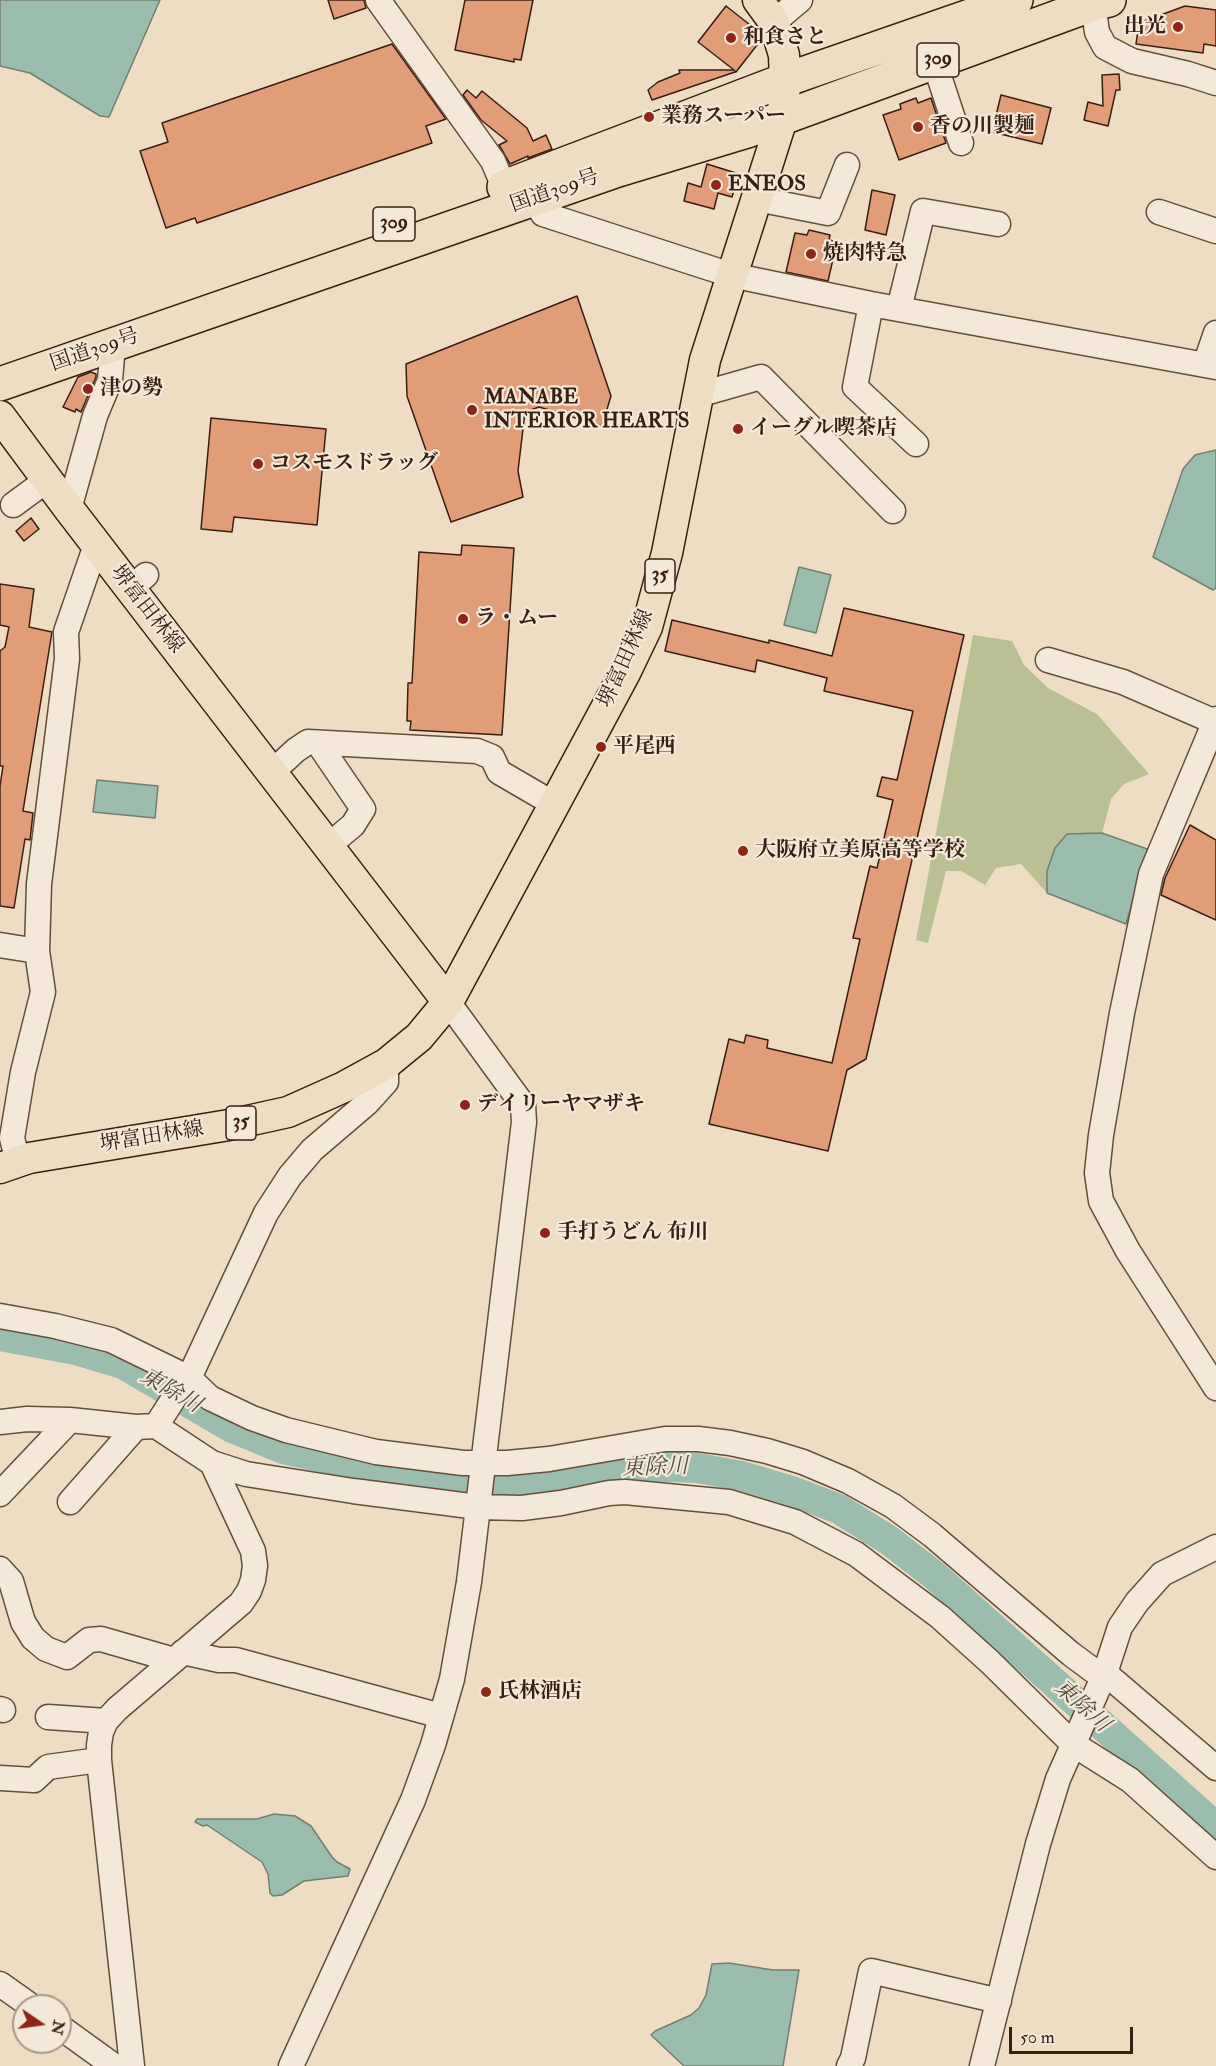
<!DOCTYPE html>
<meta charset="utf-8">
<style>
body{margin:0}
#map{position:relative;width:1216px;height:2066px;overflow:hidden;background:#eeddc3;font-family:"IM FELL Double Pica",serif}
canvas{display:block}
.north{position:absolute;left:12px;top:1994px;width:60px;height:60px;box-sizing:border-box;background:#f4e9d8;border:2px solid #a99889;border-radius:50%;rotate:103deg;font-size:16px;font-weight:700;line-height:24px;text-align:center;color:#391f12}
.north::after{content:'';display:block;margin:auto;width:21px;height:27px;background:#8f2418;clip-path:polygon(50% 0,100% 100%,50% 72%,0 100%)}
.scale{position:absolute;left:1009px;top:2027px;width:124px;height:27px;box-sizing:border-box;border:3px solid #391f12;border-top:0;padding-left:8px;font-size:18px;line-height:21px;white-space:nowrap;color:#391f12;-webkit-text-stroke:4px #f4e9d8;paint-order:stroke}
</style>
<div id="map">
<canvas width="1216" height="2066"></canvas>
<div class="north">N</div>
<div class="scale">50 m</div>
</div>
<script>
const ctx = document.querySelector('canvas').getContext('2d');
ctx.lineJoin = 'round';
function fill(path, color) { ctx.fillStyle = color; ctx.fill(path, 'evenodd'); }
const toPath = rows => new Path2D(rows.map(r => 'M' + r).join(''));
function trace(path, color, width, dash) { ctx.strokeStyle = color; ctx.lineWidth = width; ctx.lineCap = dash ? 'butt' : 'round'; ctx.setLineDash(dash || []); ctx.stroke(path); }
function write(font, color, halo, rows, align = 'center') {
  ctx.font = font + ' "IM FELL Double Pica","Noto Serif JP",serif'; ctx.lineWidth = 4.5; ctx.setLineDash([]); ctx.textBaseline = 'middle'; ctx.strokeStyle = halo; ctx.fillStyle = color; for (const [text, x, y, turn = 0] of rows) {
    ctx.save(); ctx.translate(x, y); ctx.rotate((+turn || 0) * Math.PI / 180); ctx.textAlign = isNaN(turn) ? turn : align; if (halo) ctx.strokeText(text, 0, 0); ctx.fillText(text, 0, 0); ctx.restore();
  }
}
fill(toPath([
 [973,635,1012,641,1024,665,1048,688,1097,714,1149,774,1124,784,1111,799,1102,833,1067,834,1049,866,1047,893,1021,864,996,868,985,885,961,871,946,871,928,943,916,940]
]), '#bac093');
const water = toPath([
 [0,0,160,0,109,117,100,116,30,73,0,66,0,0],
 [1216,450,1216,588,1213,590,1153,557,1183,469,1195,455,1216,450],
 [799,567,831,575,816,633,784,625,799,567],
 [97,780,158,786,155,818,93,812,97,780],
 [1102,833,1150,850,1137,886,1126,924,1047,893,1047,871,1055,848,1067,834,1102,833],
 [274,1814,295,1816,311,1826,332,1857,337,1862,350,1869,348,1876,304,1881,282,1895,273,1896,270,1893,268,1874,262,1862,207,1825,203,1826,195,1822,197,1819,257,1819,274,1814],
 [729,1963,773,1970,799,1970,783,2066,684,2066,651,2035,655,2031,691,2015,699,2008,706,1995,712,1964,729,1963]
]);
fill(water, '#9bbdad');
trace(water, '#747e6f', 1.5);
trace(toPath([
 [0,1336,76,1350,123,1364,232,1428,283,1449,356,1465,460,1484,503,1486,641,1466,697,1468,742,1476,792,1491,839,1509,890,1541,935,1576,1216,1827]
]), '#9bbdad', 30);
const building = toPath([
 [328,0,364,0,366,8,334,19,328,0],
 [465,0,533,0,521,60,514,59,514,62,455,50,465,0],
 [726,6,759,32,761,40,736,72,735,71,735,72,652,100,648,90,658,82,680,73,679,70,734,70,698,42,726,6],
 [1185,6,1216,10,1216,46,1204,44,1203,53,1136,44,1139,23,1185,6],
 [392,44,446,119,426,126,432,143,197,223,195,218,166,228,140,151,168,142,162,123,392,44],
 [1119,74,1120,90,1116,90,1108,126,1084,120,1088,102,1103,106,1102,75,1119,74],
 [467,90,476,98,482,91,527,128,533,141,546,135,552,149,528,158,528,156,510,164,499,145,507,141,481,120,463,95,467,90],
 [1001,95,1051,108,1042,144,992,132,1001,95],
 [916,98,918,103,931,98,946,143,899,160,883,115,901,109,900,104,916,98],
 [707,164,739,174,732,197,718,193,714,209,684,201,688,183,701,187,707,164],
 [872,190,895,195,886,235,865,230,872,190],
 [809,230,830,235,829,240,837,242,828,281,786,272,795,233,807,235,809,230],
 [577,296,611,396,602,426,539,407,525,412,518,471,523,497,451,522,407,396,406,364,577,296],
 [91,372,96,374,96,377,81,412,76,409,75,412,63,407,78,377,91,372],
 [211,418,326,429,317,525,234,517,232,532,201,529,211,418],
 [31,518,39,529,24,541,16,531,31,518],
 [462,545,514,548,502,735,410,730,411,721,407,721,408,683,412,683,419,552,461,555,462,545],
 [0,584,34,589,29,627,52,632,23,811,33,813,30,840,25,839,14,908,0,906,0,786,3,766,0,766,0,651,5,647,9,627,0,625,0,584],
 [844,608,964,635,866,1059,847,1070,828,1151,709,1124,729,1039,744,1043,746,1035,768,1040,767,1048,832,1063,860,939,853,938,870,866,877,868,893,800,877,796,882,777,897,780,913,711,824,691,827,678,757,660,755,672,665,651,672,620,769,643,769,640,832,656,844,608],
 [1190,825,1216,840,1216,920,1161,895,1165,878,1190,825]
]);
fill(building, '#e19c78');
trace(building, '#391f12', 1.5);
const minor = toPath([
 [378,0,493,161,504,187],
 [1093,4,1097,32,1105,47,1132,61,1188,74,1216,83],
 [774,22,800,0],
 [934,61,961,143],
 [534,199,543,214,731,275,871,304,1216,367],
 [757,199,828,213,847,165],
 [1159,212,1216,231],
 [871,304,855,387,916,444],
 [899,309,923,211,998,224],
 [1205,365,1216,333],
 [698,395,761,377,893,511],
 [13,505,47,480],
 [69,509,95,416,110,380,113,345],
 [130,589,146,575],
 [1048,660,1123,682,1215,722],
 [1216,719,1151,874,1122,1013,1101,1135,1097,1173,1101,1201,1128,1251,1216,1388],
 [318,743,363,809,353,825,328,846],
 [271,773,296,750,308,742,477,751,492,757,499,772,554,804],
 [0,945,37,951],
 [18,1162,12,1138,23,1072,43,992,37,951,39,884,67,659,66,632,96,545],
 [0,1316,55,1326,111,1340,189,1378,210,1398,252,1418,286,1430,376,1452,463,1463,507,1463,549,1459,665,1439,698,1439,730,1443,767,1451,803,1462,848,1481,893,1506,932,1535,1071,1654,1094,1671,1105,1673,1216,1768],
 [0,1422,27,1419,70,1420,136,1427,156,1426,212,1463,246,1474,353,1491,478,1507,522,1508,561,1503,609,1493,625,1492,729,1502,795,1522,856,1554,940,1617,990,1662,1073,1744,1130,1780,1216,1857],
 [156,1426,181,1387,189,1378,266,1213,290,1176,312,1150,367,1103,386,1082,386,1064],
 [0,1494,70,1420],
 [70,1502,136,1427],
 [0,1569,11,1581,23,1622,33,1638,46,1649,67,1657,89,1640,101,1639,174,1660],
 [183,1652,219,1660,236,1660,441,1716],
 [0,1709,3,1710],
 [48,1717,106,1721],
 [0,1778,34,1780,48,1767,99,1760],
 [0,1984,31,2006],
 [60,2027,114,2066],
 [132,2066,99,1760,99,1745,101,1732,106,1721,117,1709,241,1603,249,1591,253,1580,255,1566,253,1551,212,1463],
 [291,2066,413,1800,433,1745,452,1679,469,1582,524,1122,523,1105,448,1002],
 [849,2066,853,2058,871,1971,999,2001],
 [982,2066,1038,1844,1058,1779,1105,1673,1120,1627,1137,1602,1162,1574,1216,1547]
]);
const major = toPath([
 [0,416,69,509,448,1002],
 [0,1168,29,1158,229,1125,288,1112,344,1087,386,1064,419,1037,448,1002,625,673,647,627,667,553,705,360,783,116,785,80,784,55,774,22,758,0]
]);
const highway = toPath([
 [504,187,785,80,1016,0],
 [0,384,618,170,747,131,1093,4,1109,0]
]);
trace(minor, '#664e3e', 27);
trace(major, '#391f12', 33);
trace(highway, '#391f12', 36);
trace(minor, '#f4e9d8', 24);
trace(major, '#eeddc3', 30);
trace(highway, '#eeddc3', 33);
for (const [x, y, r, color] of [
 [1178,27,6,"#8f2418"],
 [731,38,6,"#8f2418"],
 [649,117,6,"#8f2418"],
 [918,127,6,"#8f2418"],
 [716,185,6,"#8f2418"],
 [811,254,6,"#8f2418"],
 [88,389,6,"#8f2418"],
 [472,410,6,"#8f2418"],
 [738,429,6,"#8f2418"],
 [258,464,6,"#8f2418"],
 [463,619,6,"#8f2418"],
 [601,747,6,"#8f2418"],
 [743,851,6,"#8f2418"],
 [465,1105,6,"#8f2418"],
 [545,1233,6,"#8f2418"],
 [486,1692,6,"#8f2418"]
]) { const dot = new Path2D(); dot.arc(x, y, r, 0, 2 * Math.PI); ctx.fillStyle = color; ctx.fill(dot); trace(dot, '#f4e9d8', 2); }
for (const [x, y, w] of [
 [938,60,42],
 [394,224,42],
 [660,576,30],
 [241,1123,30]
]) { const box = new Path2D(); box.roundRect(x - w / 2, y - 17, w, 34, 4.5); ctx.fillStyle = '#f4e9d8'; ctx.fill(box); trace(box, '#391f12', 1.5); }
write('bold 20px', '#391f12', null, [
 ["309",938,60],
 ["309",394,224],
 ["35",660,576],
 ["35",241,1123]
]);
write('bold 21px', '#391f12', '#f4e9d8', [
 ["出光",1166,27,"right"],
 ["和食さと",743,38],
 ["業務スーパー",661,117],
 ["香の川製麺",930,127],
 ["ENEOS",728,185],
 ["焼肉特急",823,254],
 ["津の勢",100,389],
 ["MANABE",484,398],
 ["INTERIOR HEARTS",484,422],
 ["イーグル喫茶店",750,429],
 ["コスモスドラッグ",270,464],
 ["ラ・ムー",475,619],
 ["平尾西",613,747],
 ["大阪府立美原高等学校",755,851],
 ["デイリーヤマザキ",477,1105],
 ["手打うどん 布川",557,1233],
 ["氏林酒店",498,1692]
], 'left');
write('21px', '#391f12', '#f4e9d8', [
 ["国道309号",555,192,-19],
 ["国道309号",95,351,-19],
 ["堺富田林線",146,610,52],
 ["堺富田林線",627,659,-66],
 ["堺富田林線",152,1138,-9]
]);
write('italic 22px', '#564e40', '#f4e9d8', [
 ["東除川",170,1392,30],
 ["東除川",655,1469,-2],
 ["東除川",1081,1707,42]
]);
</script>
